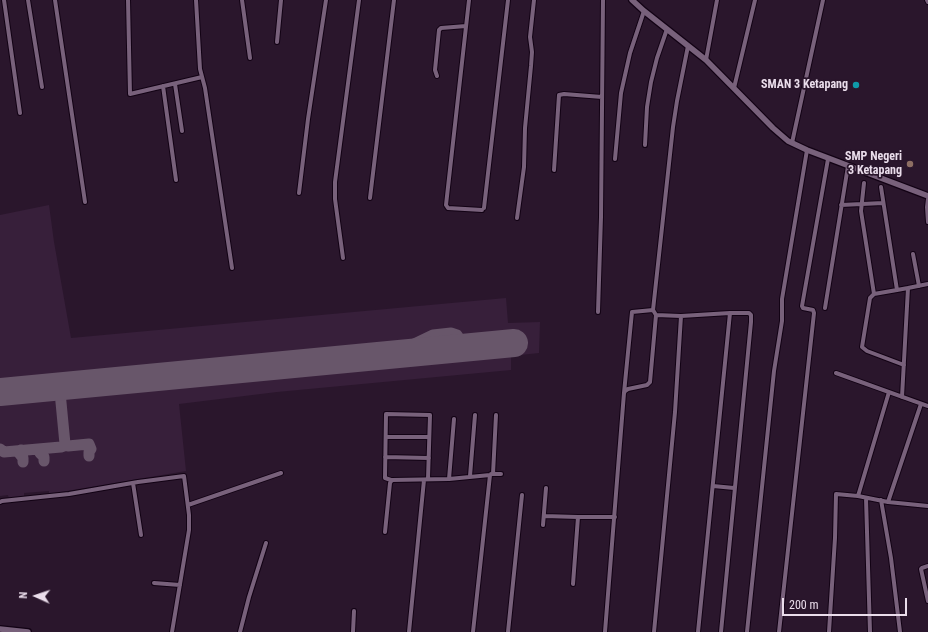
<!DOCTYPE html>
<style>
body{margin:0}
#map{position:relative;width:928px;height:632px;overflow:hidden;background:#2a162c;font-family:"Roboto Condensed",sans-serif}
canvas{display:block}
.north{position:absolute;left:16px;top:576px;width:40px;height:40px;-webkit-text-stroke:3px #2a162c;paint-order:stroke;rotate:273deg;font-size:11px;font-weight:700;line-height:16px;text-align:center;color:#eaddeb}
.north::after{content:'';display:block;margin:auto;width:14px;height:18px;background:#eaddeb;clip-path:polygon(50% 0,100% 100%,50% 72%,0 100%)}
.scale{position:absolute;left:782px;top:598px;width:125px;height:18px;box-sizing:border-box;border:2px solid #eaddeb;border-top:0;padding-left:5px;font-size:12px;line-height:14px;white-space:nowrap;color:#eaddeb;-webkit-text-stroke:3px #2a162c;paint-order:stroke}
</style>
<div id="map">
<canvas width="928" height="632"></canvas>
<div class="north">N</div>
<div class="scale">200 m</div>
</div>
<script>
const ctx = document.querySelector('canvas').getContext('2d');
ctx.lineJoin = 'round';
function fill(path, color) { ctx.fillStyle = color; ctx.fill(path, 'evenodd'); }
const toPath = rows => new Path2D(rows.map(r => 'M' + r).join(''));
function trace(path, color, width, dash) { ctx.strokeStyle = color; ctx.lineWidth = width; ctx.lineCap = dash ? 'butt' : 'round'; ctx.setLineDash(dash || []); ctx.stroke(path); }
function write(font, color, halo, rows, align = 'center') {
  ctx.font = font + ' "Roboto Condensed",sans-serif'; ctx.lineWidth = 3.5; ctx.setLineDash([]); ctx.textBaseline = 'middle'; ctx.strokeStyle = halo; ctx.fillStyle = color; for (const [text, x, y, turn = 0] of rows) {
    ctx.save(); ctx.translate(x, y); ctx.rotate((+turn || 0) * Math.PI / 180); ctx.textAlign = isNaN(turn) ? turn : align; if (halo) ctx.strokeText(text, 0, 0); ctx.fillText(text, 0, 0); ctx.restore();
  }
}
fill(toPath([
 [49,205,54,242,71,338,506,298,508,323,540,322,539,353,511,356,511,370,277,392,179,404,186,471,49,494,49,491,24,493,24,498,9,499,8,495,0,496,0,215]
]), '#371f3a');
trace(toPath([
 [388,355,408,347,433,335,451,333,457,335,459,338,461,348],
 [65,444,68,446,89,444,91,449,89,452,89,456],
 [0,449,4,452,61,447,64,446,65,444,60,392,55,386],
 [41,449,40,453,44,457,44,461],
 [21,450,19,453,23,458,23,462]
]), '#68566a', 11);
trace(toPath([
 [0,392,514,343]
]), '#68566a', 28);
const street = toPath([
 [4,0,20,113],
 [28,0,42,87],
 [55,0,85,202],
 [128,0,130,94,202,77],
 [196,0,200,69,205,88,232,268],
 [242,0,250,58],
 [469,0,446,205,448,208,482,210],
 [927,0,928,2],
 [277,42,281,0],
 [706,60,717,0],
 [437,76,435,70,439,30,441,28,466,26],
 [175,84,182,131],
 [163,86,176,180],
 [734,88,755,0],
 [792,143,823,0],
 [645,145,647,107,651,82,657,58,667,29],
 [615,159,621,93,630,53,644,11],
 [554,170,559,95,564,94,602,97],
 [864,183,861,211,874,294],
 [881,187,897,290,874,294,870,298,862,347,867,351,904,365],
 [299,193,308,119,326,0],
 [370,198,394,0],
 [928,199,927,207,928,222],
 [841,205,883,203],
 [484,208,508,0],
 [517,218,524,167,525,128,531,66,532,52,530,37,534,0],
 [913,254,919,286],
 [343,258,335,199,335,182,359,0],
 [897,290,908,288],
 [825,308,848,166],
 [598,312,601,217,603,0],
 [656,315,681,316,730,313],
 [836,373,928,406],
 [624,393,625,391,628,389,647,385,650,382,656,315,653,310,673,127,677,101,688,46],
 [902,397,908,288,928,284],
 [386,437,429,437],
 [385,457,429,458],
 [491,474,501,474],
 [493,474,496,415],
 [470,476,475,415],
 [449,479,454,419],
 [391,480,385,478,386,414,430,415,428,479],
 [133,483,141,535],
 [713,486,734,488],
 [858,496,889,392],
 [866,498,870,632],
 [881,500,891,558,900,632],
 [0,502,2,501,69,494,138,482,184,476,189,515,189,530,172,632],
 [888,502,928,506],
 [188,505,281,473],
 [544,516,578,517],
 [543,525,546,488],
 [385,532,390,483,392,480,449,479,490,475,473,632],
 [928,566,922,568,921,569,928,601],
 [154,583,180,585],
 [573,584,578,517,615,517],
 [240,632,249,597,266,543],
 [353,632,354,611],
 [409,632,424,480],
 [508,632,522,495],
 [605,632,624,393,632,312,653,310],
 [654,632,675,412,681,316],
 [698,632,730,313,749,313,751,315,751,322,721,632],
 [747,632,774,371,782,321,782,299,807,150],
 [779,632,814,313,813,310,803,308,802,306,828,159],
 [829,632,835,538,836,494,858,496,888,502,921,404]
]);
const secondary = toPath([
 [632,0,644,11,706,60,773,128,788,141,807,150,928,196],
 [0,629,28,632]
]);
trace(street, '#120214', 6);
trace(secondary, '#120214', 8);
trace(street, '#78617b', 4);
trace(secondary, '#78617b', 5.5);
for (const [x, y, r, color] of [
 [856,85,4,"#0f9aa8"],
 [910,164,4,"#8d6e63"]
]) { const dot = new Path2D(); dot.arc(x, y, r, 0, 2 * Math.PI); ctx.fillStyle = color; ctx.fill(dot); trace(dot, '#2a162c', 1.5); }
write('bold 12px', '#eaddeb', '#2a162c', [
 ["SMAN 3 Ketapang",848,85],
 ["SMP Negeri",902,157],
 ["3 Ketapang",902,171]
], 'right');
</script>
